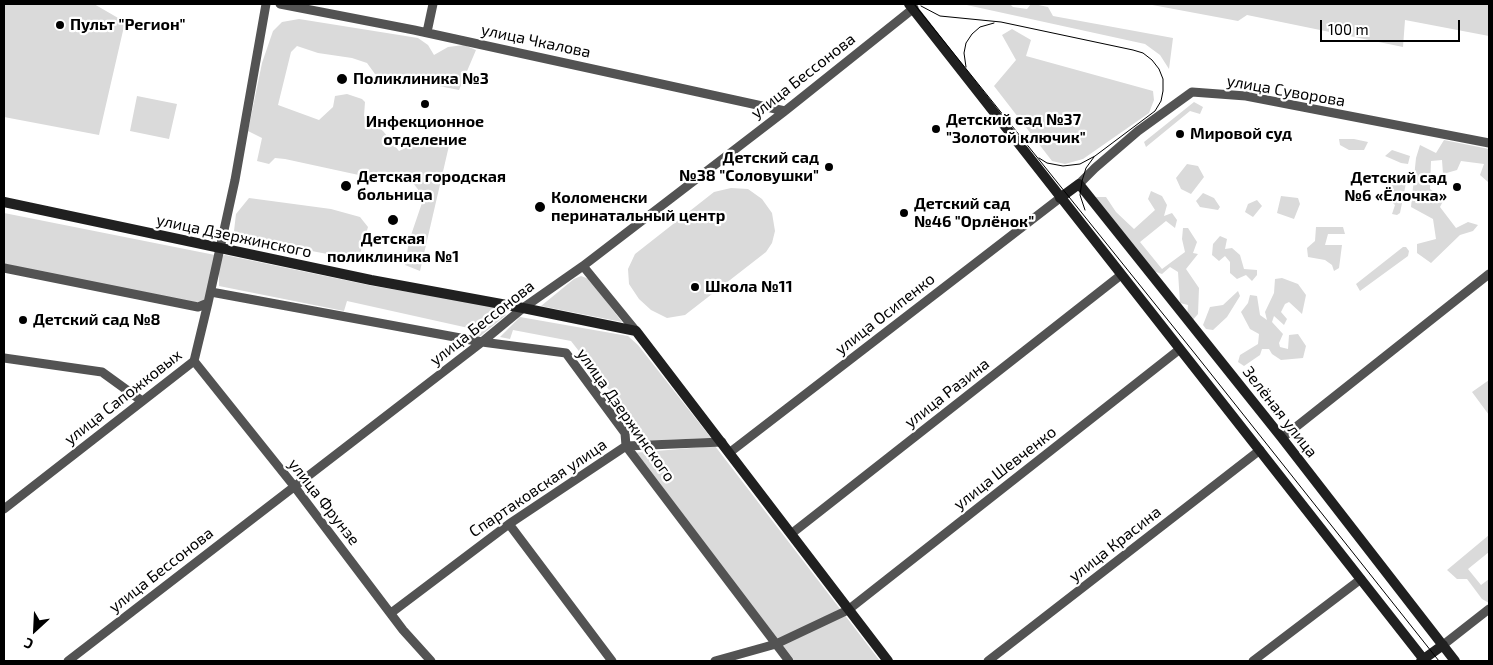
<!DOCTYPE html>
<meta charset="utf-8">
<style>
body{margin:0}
#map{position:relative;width:1493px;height:665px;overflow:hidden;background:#fff;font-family:"Exo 2",sans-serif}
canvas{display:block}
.frame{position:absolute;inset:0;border:5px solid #000;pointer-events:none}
.north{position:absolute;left:10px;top:605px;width:50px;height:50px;-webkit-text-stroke:4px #fff;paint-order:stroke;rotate:205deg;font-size:14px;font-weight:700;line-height:20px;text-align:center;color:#000}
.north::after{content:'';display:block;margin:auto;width:18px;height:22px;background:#000;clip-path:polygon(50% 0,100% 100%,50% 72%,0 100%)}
.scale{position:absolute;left:1320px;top:20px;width:140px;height:22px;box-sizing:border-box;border:2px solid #000;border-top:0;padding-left:6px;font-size:15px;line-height:18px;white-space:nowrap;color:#000;-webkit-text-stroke:4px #fff;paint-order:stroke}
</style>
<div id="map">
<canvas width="1493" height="665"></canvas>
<div class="frame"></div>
<div class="north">С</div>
<div class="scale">100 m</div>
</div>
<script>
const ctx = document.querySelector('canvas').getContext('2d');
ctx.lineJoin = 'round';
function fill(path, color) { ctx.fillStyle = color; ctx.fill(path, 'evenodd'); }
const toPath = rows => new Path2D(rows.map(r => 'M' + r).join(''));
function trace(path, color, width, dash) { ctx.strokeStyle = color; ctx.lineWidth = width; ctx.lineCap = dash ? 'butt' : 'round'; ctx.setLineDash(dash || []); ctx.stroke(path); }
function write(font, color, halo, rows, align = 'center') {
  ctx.font = font + ' "Exo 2",sans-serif'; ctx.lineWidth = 4.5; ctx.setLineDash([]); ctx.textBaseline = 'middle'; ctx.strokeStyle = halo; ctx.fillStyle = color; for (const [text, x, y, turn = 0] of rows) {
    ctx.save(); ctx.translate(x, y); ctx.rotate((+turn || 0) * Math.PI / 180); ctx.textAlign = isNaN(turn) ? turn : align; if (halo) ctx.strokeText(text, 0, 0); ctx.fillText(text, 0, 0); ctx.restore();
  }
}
fill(toPath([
 [4,4,94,4,125,22,99,135,4,117],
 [962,4,1010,4,1013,7,1027,9,1031,4,1034,4,1048,7,1053,16,1173,38,1169,69,1160,55,1145,44],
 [1147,4,1489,4,1489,36,1405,20,1403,47,1247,15,1238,21],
 [299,19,418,38,428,45,434,55,448,47,464,45,476,50,459,90,429,84,397,82,375,74,367,63,352,58,318,53,297,46,291,52,278,105,319,120,333,107,335,96,347,94,362,99,365,102,364,116,383,131,399,151,421,140,436,135,451,137,420,271,405,265,409,241,424,197,413,183,391,182,285,159,275,158,269,164,257,161,262,138,248,131,262,63,273,31,282,22],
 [1012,29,1031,40,1026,56,1153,91,1154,100,1149,113,1083,159,1065,164,1052,161,994,86,1016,60,1002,35],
 [137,96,177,104,169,139,130,131],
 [1194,102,1203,107,1200,114,1190,111,1146,147,1144,142],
 [1339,139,1354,139,1368,142,1364,150,1349,150,1340,145],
 [1444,140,1489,149,1489,181,1488,182,1480,175,1484,164,1461,161,1457,170,1443,174,1442,160,1431,161,1430,189,1444,199,1440,207,1456,228,1468,222,1478,225,1473,231,1460,235,1431,263,1417,253,1417,244,1436,239,1433,219,1411,207,1416,158,1420,145,1436,153],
 [1392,150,1410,156,1408,164,1401,163,1385,156],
 [1187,164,1198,166,1204,177,1191,194,1181,189,1176,178],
 [1384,179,1394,179,1406,183,1400,213,1397,215,1392,214,1395,205,1391,201],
 [731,188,748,189,762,199,772,213,775,231,772,243,766,252,685,315,667,318,651,310,639,299,629,284,628,269,635,254,714,192],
 [1151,191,1162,196,1167,205,1164,216,1172,213,1177,220,1175,228,1166,221,1140,242,1162,269,1185,252,1182,239,1183,228,1188,228,1197,242,1193,253,1198,254,1186,269,1199,288,1198,314,1192,321,1187,319,1188,305,1180,303,1178,272,1170,267,1162,274,1150,270,1091,197,1106,197,1116,212,1134,229,1155,210,1148,199],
 [1203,193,1214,198,1220,207,1218,210,1200,207,1196,201],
 [1281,196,1298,198,1300,204,1294,219,1277,213],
 [249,198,331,209,360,217,368,227,358,260,240,237,234,231,236,214],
 [1257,200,1262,206,1253,217,1245,212,1248,204],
 [4,213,215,255,205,300,194,303,4,264],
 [1316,227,1343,227,1345,234,1328,234,1325,245,1342,245,1339,268,1334,271,1332,265,1325,260,1308,257,1307,248,1315,241],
 [1220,236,1227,239,1225,249,1232,248,1240,255,1244,269,1257,270,1257,275,1252,281,1246,275,1237,279,1230,273,1230,262,1225,256,1219,261,1212,255,1213,244],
 [1403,247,1406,247,1409,251,1408,256,1360,291,1356,284],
 [225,255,373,286,499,307,506,315,478,338,476,337,473,329,347,301,344,311,219,286,219,264,221,256],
 [581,276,589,279,622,322,541,306,574,279],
 [1282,278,1298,284,1306,295,1302,314,1289,302,1285,304,1281,312,1287,319,1284,325,1274,316,1272,322,1283,334,1279,343,1280,347,1288,349,1289,335,1298,334,1306,346,1303,358,1281,360,1272,354,1269,349,1262,349,1260,355,1244,366,1238,362,1240,355,1258,344,1259,334,1250,329,1241,312,1248,303,1250,295,1257,296,1260,315,1267,320,1265,312,1274,293,1275,279],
 [1238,291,1240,296,1227,317,1213,330,1206,329,1203,325,1210,307,1223,305],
 [520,317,628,336,638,345,711,438,635,441,633,432,638,427,571,341,513,330,510,339,500,337],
 [1489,380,1489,415,1472,392],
 [715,446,880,661,795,661,633,453],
 [1489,535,1489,552,1468,569,1481,585,1489,579,1489,603,1482,599,1467,579,1457,579,1447,570]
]), '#dadada');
trace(toPath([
 [280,4,414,30,785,111],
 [427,32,433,4],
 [1079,184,1095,168,1138,131,1192,92,1246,96,1489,143],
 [583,266,636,331],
 [4,268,198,307,208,303],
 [211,292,482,342,566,353,625,433,626,446,789,661],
 [4,358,102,372,142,401],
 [194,361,294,486,403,630,431,661],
 [1282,438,1489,274],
 [729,453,1060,198],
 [4,509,194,361,208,303,235,180,266,4],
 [509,524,612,661],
 [791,534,1121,275],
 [391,613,509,524,626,446,722,442],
 [1443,645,1489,609],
 [68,661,482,342,523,308,583,266,785,111,914,8],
 [715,661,776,644,848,610,1180,349],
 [988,661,1260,450],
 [1253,661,1361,579]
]), '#535353', 9);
trace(toPath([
 [909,4,1425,661],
 [1060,198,1079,184,1282,438,1455,661],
 [4,202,371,280,523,308,636,331,888,661],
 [1421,661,1443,645]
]), '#202020', 10);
trace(toPath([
 [914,4,1196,355,1439,661],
 [921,6,940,16,1001,22,1133,50,1143,53,1152,60,1159,69,1163,79,1163,91,1161,101,1155,111,1095,156,1080,164,1063,166,1047,163,1039,158],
 [966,67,964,53,966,43,972,34,980,27,994,23],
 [1085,210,1080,195,1082,181,1086,168,1094,157]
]), '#000', 1);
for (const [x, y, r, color] of [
 [60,25,5,"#000"],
 [342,79,6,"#000"],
 [425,104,5,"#000"],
 [936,129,5,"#000"],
 [1180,134,5,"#000"],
 [829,167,5,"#000"],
 [346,186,6,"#000"],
 [1457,187,5,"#000"],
 [540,207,6,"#000"],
 [904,213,5,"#000"],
 [393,220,6,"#000"],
 [695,287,5,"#000"],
 [23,320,5,"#000"]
]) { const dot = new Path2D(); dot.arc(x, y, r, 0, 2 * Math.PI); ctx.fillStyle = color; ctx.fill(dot); trace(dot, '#fff', 2); }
write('bold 16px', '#000', '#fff', [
 ["Пульт \"Регион\"",70,25],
 ["Поликлиника №3",353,79],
 ["Детский сад №37",946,120],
 ["\"Золотой ключик\"",946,138],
 ["Инфекционное",425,122,"center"],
 ["отделение",425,140,"center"],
 ["Мировой суд",1190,134],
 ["Детский сад",819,158,"right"],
 ["№38 \"Соловушки\"",819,176,"right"],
 ["Детская городская",357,177],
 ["больница",357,195],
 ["Детский сад",1447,178,"right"],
 ["№6 «Ёлочка»",1447,196,"right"],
 ["Коломенски",551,198],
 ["перинатальный центр",551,216],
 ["Детский сад",914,204],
 ["№46 \"Орлёнок\"",914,222],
 ["Детская",393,239,"center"],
 ["поликлиника №1",393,257,"center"],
 ["Школа №11",705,287],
 ["Детский сад №8",33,320]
], 'left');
write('16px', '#000', '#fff', [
 ["улица Чкалова",536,41,12],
 ["улица Бессонова",803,76,-38],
 ["улица Суворова",1286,91,10],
 ["улица Дзержинского",234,236,12],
 ["улица Осипенко",885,314,-38],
 ["улица Бессонова",482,323,-38],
 ["улица Разина",947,393,-38],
 ["улица Сапожковых",123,397,-38],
 ["Зелёная улица",1280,412,52],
 ["улица Дзержинского",626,415,55],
 ["улица Шевченко",1005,468,-38],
 ["Спартаковская улица",538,488,-34],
 ["улица Фрунзе",324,502,52],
 ["улица Красина",1115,544,-38],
 ["улица Бессонова",161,570,-38]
]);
</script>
